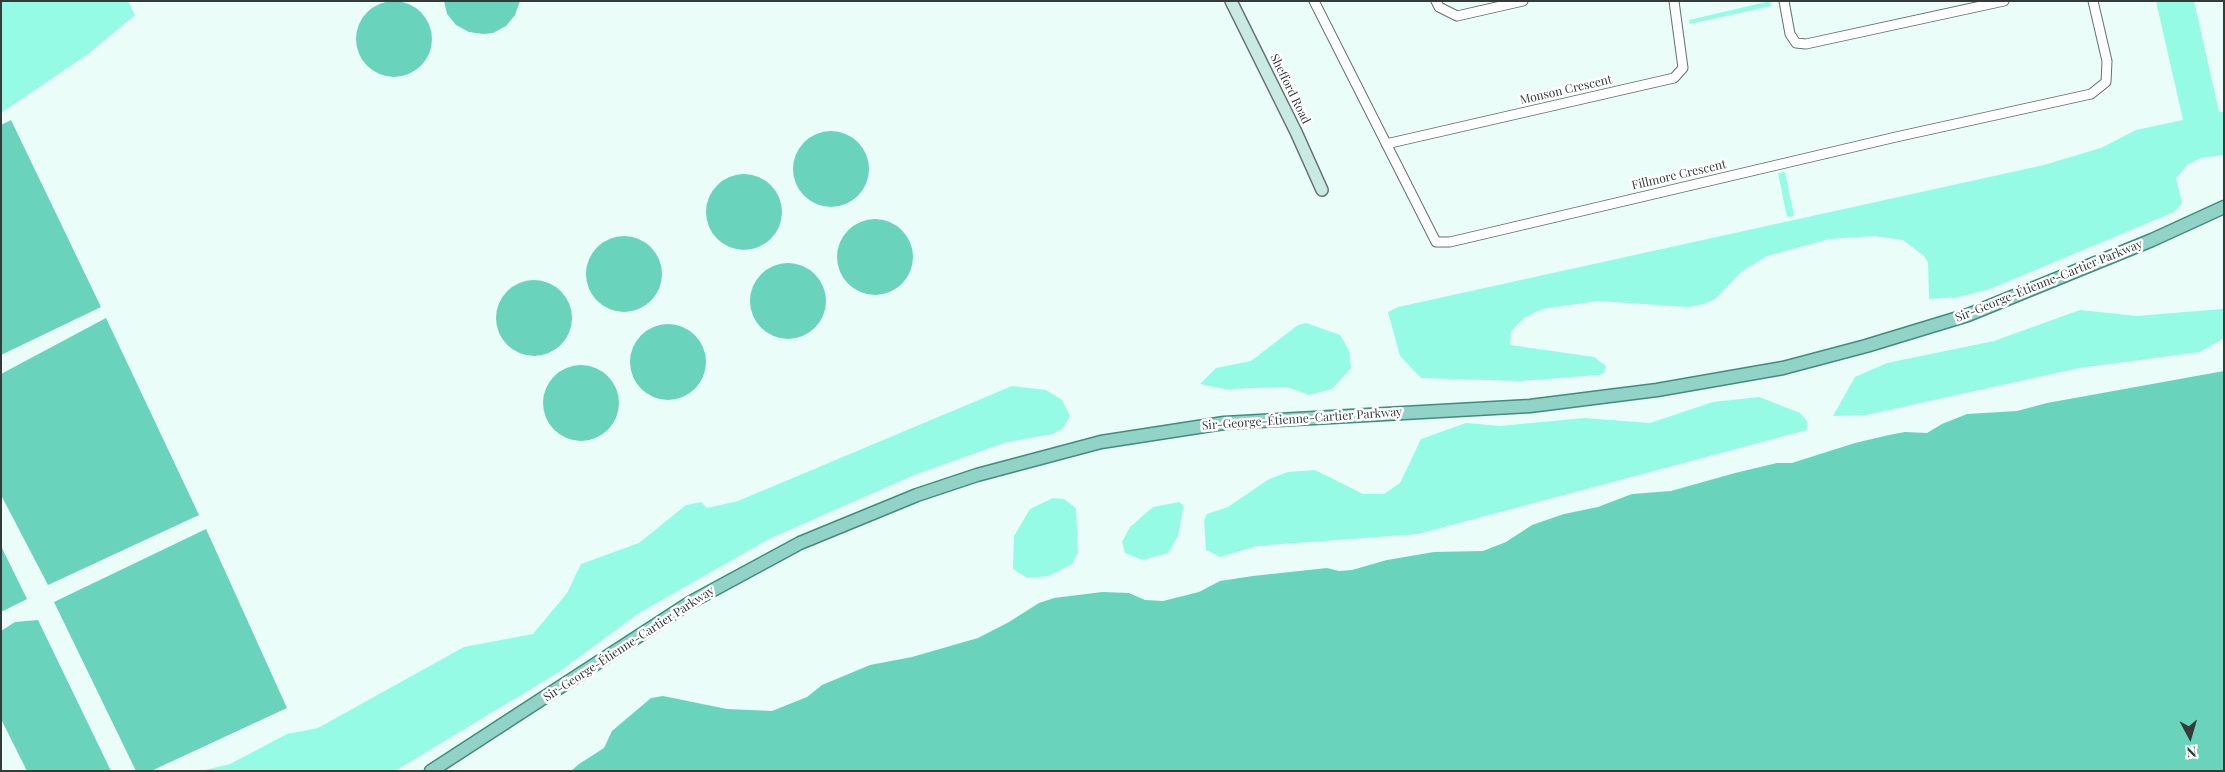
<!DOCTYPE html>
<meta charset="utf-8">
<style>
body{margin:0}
#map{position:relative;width:2225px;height:772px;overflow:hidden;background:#ebfdf8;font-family:"Playfair Display",serif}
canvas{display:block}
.frame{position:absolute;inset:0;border:2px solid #343b39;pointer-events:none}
.north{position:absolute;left:2165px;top:712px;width:50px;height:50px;-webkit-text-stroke:4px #fff;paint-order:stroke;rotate:174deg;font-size:14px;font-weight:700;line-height:20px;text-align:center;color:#343b39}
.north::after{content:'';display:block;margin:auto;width:18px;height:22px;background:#343b39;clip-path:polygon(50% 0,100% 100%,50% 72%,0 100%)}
</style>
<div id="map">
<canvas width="2225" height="772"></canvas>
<div class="frame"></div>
<div class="north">N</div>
</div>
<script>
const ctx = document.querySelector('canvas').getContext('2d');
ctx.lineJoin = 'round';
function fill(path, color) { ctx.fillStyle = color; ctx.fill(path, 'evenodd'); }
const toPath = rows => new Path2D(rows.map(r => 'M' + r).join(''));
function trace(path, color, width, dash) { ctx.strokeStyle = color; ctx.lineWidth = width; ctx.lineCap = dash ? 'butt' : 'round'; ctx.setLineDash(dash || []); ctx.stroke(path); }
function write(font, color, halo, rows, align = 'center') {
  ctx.font = font + ' "Playfair Display",serif'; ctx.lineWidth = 5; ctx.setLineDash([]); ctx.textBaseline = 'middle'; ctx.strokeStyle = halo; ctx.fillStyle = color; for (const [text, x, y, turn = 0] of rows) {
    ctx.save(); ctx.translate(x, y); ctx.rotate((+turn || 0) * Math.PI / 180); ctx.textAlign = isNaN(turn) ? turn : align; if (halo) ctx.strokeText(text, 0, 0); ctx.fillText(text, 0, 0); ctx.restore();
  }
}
fill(toPath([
 [1,1,128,1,135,15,88,54,1,113],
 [1770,1,1771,6,1690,24,1689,20],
 [2156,1,2194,1,2219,112,2224,112,2224,155,2201,158,2188,164,2176,178,2182,203,2174,212,1990,289,1958,297,1929,299,1928,262,1924,256,1903,240,1875,236,1829,239,1767,256,1742,271,1715,299,1704,304,1688,307,1598,301,1542,309,1524,318,1511,331,1510,345,1594,357,1606,366,1604,373,1599,375,1520,381,1421,378,1400,356,1388,312,1398,307,2044,165,2101,148,2136,130,2183,120],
 [1785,172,1794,216,1787,217,1778,173],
 [2222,309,2224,309,2224,338,2200,352,2079,368,1866,415,1833,416,1855,377,1887,363,1994,341,2080,310,2137,316],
 [1306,323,1340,335,1349,350,1351,368,1332,389,1309,395,1287,387,1225,389,1200,384,1216,368,1251,361,1298,325],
 [1012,386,1046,390,1062,400,1070,416,1063,428,1053,434,1007,442,914,475,769,539,639,613,559,672,395,771,201,771,230,764,287,734,318,728,464,647,533,634,567,593,581,564,639,543,686,505,701,502,707,508,738,501],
 [1759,397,1800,413,1807,421,1807,430,1418,534,1256,546,1220,557,1206,550,1204,520,1207,514,1228,507,1269,479,1288,472,1315,470,1363,494,1384,494,1400,483,1421,439,1466,423,1500,426,1584,418,1650,423,1713,402],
 [1053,498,1064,499,1076,508,1078,553,1072,564,1049,576,1027,578,1013,569,1014,536,1030,509],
 [1179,502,1183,505,1183,509,1178,536,1168,553,1143,560,1125,553,1122,542,1130,527,1153,507]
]), '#96fbe4');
fill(toPath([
 '356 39a38 38 0 1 1 76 0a38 38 0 1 1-76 0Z',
 [444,1,520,1,515,15,506,26,493,33,483,34,469,32,456,25,447,14],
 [11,120,101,307,1,355,1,125],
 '793 169a38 38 0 1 1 76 0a38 38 0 1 1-76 0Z',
 '706 212a38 38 0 1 1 76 0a38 38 0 1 1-76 0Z',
 '837 257a38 38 0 1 1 76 0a38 38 0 1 1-76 0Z',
 '586 274a38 38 0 1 1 76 0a38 38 0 1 1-76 0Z',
 '750 301a38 38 0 1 1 76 0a38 38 0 1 1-76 0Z',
 '496 318a38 38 0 1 1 76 0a38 38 0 1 1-76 0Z',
 [106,318,199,515,48,585,1,495,1,374],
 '630 362a38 38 0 1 1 76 0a38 38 0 1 1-76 0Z',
 '543 403a38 38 0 1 1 76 0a38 38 0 1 1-76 0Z',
 [2224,371,2224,771,571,771,579,764,604,748,612,731,651,698,663,696,727,709,772,711,807,697,822,685,870,665,912,657,978,638,1009,622,1039,603,1054,598,1102,592,1129,593,1145,600,1163,601,1199,592,1220,581,1253,576,1327,568,1339,571,1352,570,1387,560,1434,552,1483,551,1506,542,1532,525,1564,514,1598,507,1632,494,1671,491,1735,473,1777,463,1792,463,1855,443,1889,435,1905,432,1927,433,1942,424,1967,414,2017,411,2047,403],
 [206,529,287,708,151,771,136,771,54,602],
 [1,546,27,599,1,612],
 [38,620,111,771,27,771,1,719,1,631,15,622]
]), '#6ad3bc');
const street = toPath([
 [1314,1,1436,242,1450,242,1896,137,2091,94,2106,82,2107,61,2093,1],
 [1436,1,1439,7,1457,16,1523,1],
 [1784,1,1790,34,1796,43,1806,44,2004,1],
 [1386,144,1674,78,1683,68,1674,1]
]);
const secondary = toPath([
 [1231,1,1296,132,1322,190]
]);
const primary = toPath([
 [431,771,691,602,800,543,917,495,977,475,1101,442,1224,423,1530,406,1657,390,1783,368,1866,346,1968,315,2152,240,2224,207]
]);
trace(street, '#62726e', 11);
trace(secondary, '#62726e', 14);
trace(primary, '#418c7d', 15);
trace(street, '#fff', 9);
trace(secondary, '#c8eae3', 11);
trace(primary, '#91d4c7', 12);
write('12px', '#343b39', '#fff', [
 ["Shefford Road",1290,89,64],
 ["Monson Crescent",1566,90,-13],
 ["Fillmore Crescent",1679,175,-13],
 ["Sir-George-Étienne-Cartier Parkway",2049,281,-22],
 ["Sir-George-Étienne-Cartier Parkway",1302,419,-4],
 ["Sir-George-Étienne-Cartier Parkway",629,644,-33]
]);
</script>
